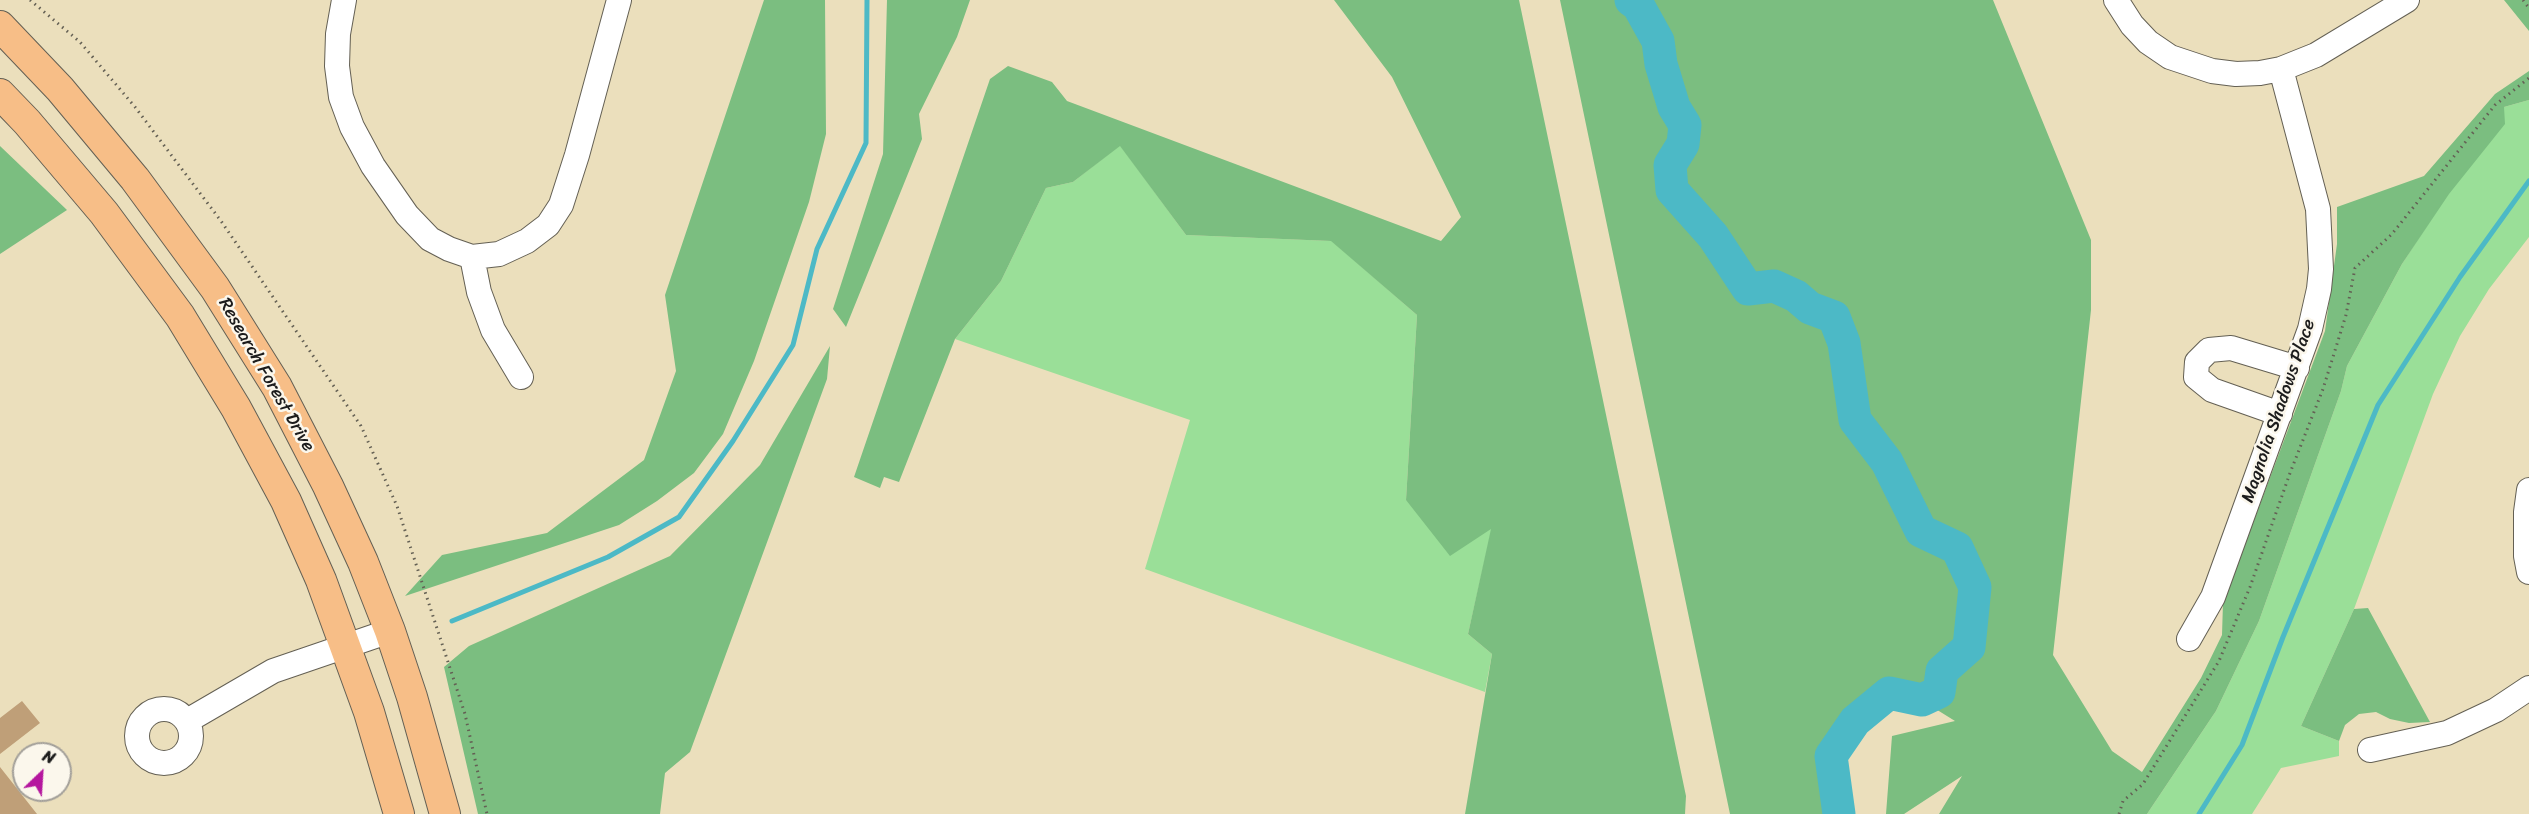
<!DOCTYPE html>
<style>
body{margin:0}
#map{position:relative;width:2529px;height:814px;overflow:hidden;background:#ebdfbc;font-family:Sriracha,sans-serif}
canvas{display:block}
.north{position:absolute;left:12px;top:742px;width:60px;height:60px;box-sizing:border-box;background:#fbf7ec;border:2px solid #a29f99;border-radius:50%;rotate:25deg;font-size:16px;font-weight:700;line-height:24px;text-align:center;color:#1c1c1c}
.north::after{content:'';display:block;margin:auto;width:21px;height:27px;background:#b5179e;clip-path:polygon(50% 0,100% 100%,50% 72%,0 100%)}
</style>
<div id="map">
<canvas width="2529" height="814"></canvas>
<div class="north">N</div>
</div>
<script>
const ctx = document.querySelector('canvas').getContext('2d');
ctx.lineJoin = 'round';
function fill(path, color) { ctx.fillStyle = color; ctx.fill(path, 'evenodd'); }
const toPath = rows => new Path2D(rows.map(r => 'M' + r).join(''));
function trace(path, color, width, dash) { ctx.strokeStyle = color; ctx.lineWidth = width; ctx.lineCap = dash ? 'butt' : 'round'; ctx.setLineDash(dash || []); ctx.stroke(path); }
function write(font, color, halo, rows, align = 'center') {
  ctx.font = font + ' Sriracha,sans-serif'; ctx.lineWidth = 5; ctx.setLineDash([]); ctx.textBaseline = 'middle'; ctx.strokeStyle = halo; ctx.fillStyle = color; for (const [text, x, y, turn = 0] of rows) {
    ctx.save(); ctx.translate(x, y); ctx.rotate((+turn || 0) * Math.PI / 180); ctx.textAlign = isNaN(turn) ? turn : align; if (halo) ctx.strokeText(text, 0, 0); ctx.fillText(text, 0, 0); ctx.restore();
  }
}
fill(toPath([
 [2529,100,2529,237,2489,289,2460,336,2433,394,2354,609,2301,726,2339,741,2339,756,2281,768,2252,814,2147,814,2216,711,2259,621,2341,391,2347,366,2402,264,2504,107],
 [1120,145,1186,235,1332,241,1417,315,1406,500,1492,528,1468,634,1492,654,1485,692,1145,569,1190,420,955,339,1001,281,1046,188,1073,182]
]), '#9adf98');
fill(toPath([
 [764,0,825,0,826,134,809,202,754,361,723,434,694,473,657,501,619,525,405,596,442,555,547,533,644,460,676,371,665,295],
 [887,0,970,0,957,37,919,114,922,139,846,327,833,309,883,154],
 [1334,0,1519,0,1686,796,1685,814,1465,814,1492,654,1468,634,1491,529,1450,556,1406,500,1417,315,1331,241,1186,235,1120,146,1073,182,1046,188,1001,281,955,339,899,482,884,477,880,488,854,477,990,79,1008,66,1052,82,1067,101,1441,241,1461,217,1392,77],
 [1560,0,1993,0,2091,240,2091,310,2053,655,2112,751,2142,772,2201,678,2222,635,2223,603,2325,331,2337,244,2337,207,2424,176,2495,94,2529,71,2529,100,2504,107,2505,124,2449,194,2402,264,2347,366,2341,391,2259,621,2216,711,2147,814,1939,814,1962,776,1904,814,1886,814,1892,736,1955,721,1889,680,1838,728,1829,814,1730,814],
 [2504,0,2529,0,2529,31],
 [0,146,67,210,0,254],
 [830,346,827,379,690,752,665,773,660,814,478,814,444,667,469,646,670,556,760,465],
 [2368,608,2430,722,2409,723,2390,719,2376,712,2359,714,2345,725,2339,741,2301,726,2354,609]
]), '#7bbe80');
trace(toPath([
 [1638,5,1640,0],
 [452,621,608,557,679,517,733,441,793,345,817,249,866,143,867,0],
 [2199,814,2242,745,2283,637,2378,405,2460,277,2529,181]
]), '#4cb9c6', 5);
trace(toPath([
 [1631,0,1638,5,1658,41,1661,64,1674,107,1685,125,1683,144,1670,165,1672,190,1713,236,1748,289,1774,286,1796,296,1810,308,1834,317,1844,343,1855,420,1887,462,1921,531,1957,548,1975,587,1969,647,1942,671,1939,692,1922,700,1889,693,1855,721,1831,756,1839,814]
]), '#4cb9c6', 33);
fill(toPath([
 [22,701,40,723,0,754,0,718],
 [0,767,37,814,0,814]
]), '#bf9f78');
const minor = toPath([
 [344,0,338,34,337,66,341,97,352,127,373,166,407,215,430,239,449,249,472,257,499,254,527,241,548,225,561,205,577,155,619,0],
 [2116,0,2132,25,2148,42,2170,57,2212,71,2236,74,2260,73,2281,69,2316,55,2407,0],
 [472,257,479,292,493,330,521,377],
 [2280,414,2212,390,2196,377,2197,362,2209,350,2231,348,2297,368],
 [2529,490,2526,512,2526,556,2529,572],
 [2189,639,2213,597,2310,329,2319,289,2321,269,2318,209,2281,69],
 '137 736a27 27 0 1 1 54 0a27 27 0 1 1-54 0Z',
 [187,721,273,671,390,631],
 [2370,750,2447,733,2496,710,2529,688]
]);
const major = toPath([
 [0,26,60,89,135,179,215,288,277,387,328,486,363,562,390,631,412,697,445,814],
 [0,94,27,122,104,213,180,316,236,408,286,501,321,580,369,712,399,814]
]);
trace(minor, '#646054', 26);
trace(major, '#646054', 32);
trace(toPath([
 [30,0,80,42,135,107,221,221,361,426,397,506,465,714,487,814],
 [2523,0,2529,8],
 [2119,814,2123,801,2143,784,2219,661,2250,587,2290,473,2323,389,2346,315,2355,268,2392,234,2495,105,2529,78]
]), '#646054', 3, [1.5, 4.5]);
trace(minor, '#fff', 24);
trace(major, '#f7be87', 30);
write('18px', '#1c1c1c', '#fbf7ec', [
 ["Research Forest Drive",266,375,60],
 ["Magnolia Shadows Place",2279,411,-71]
]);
</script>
